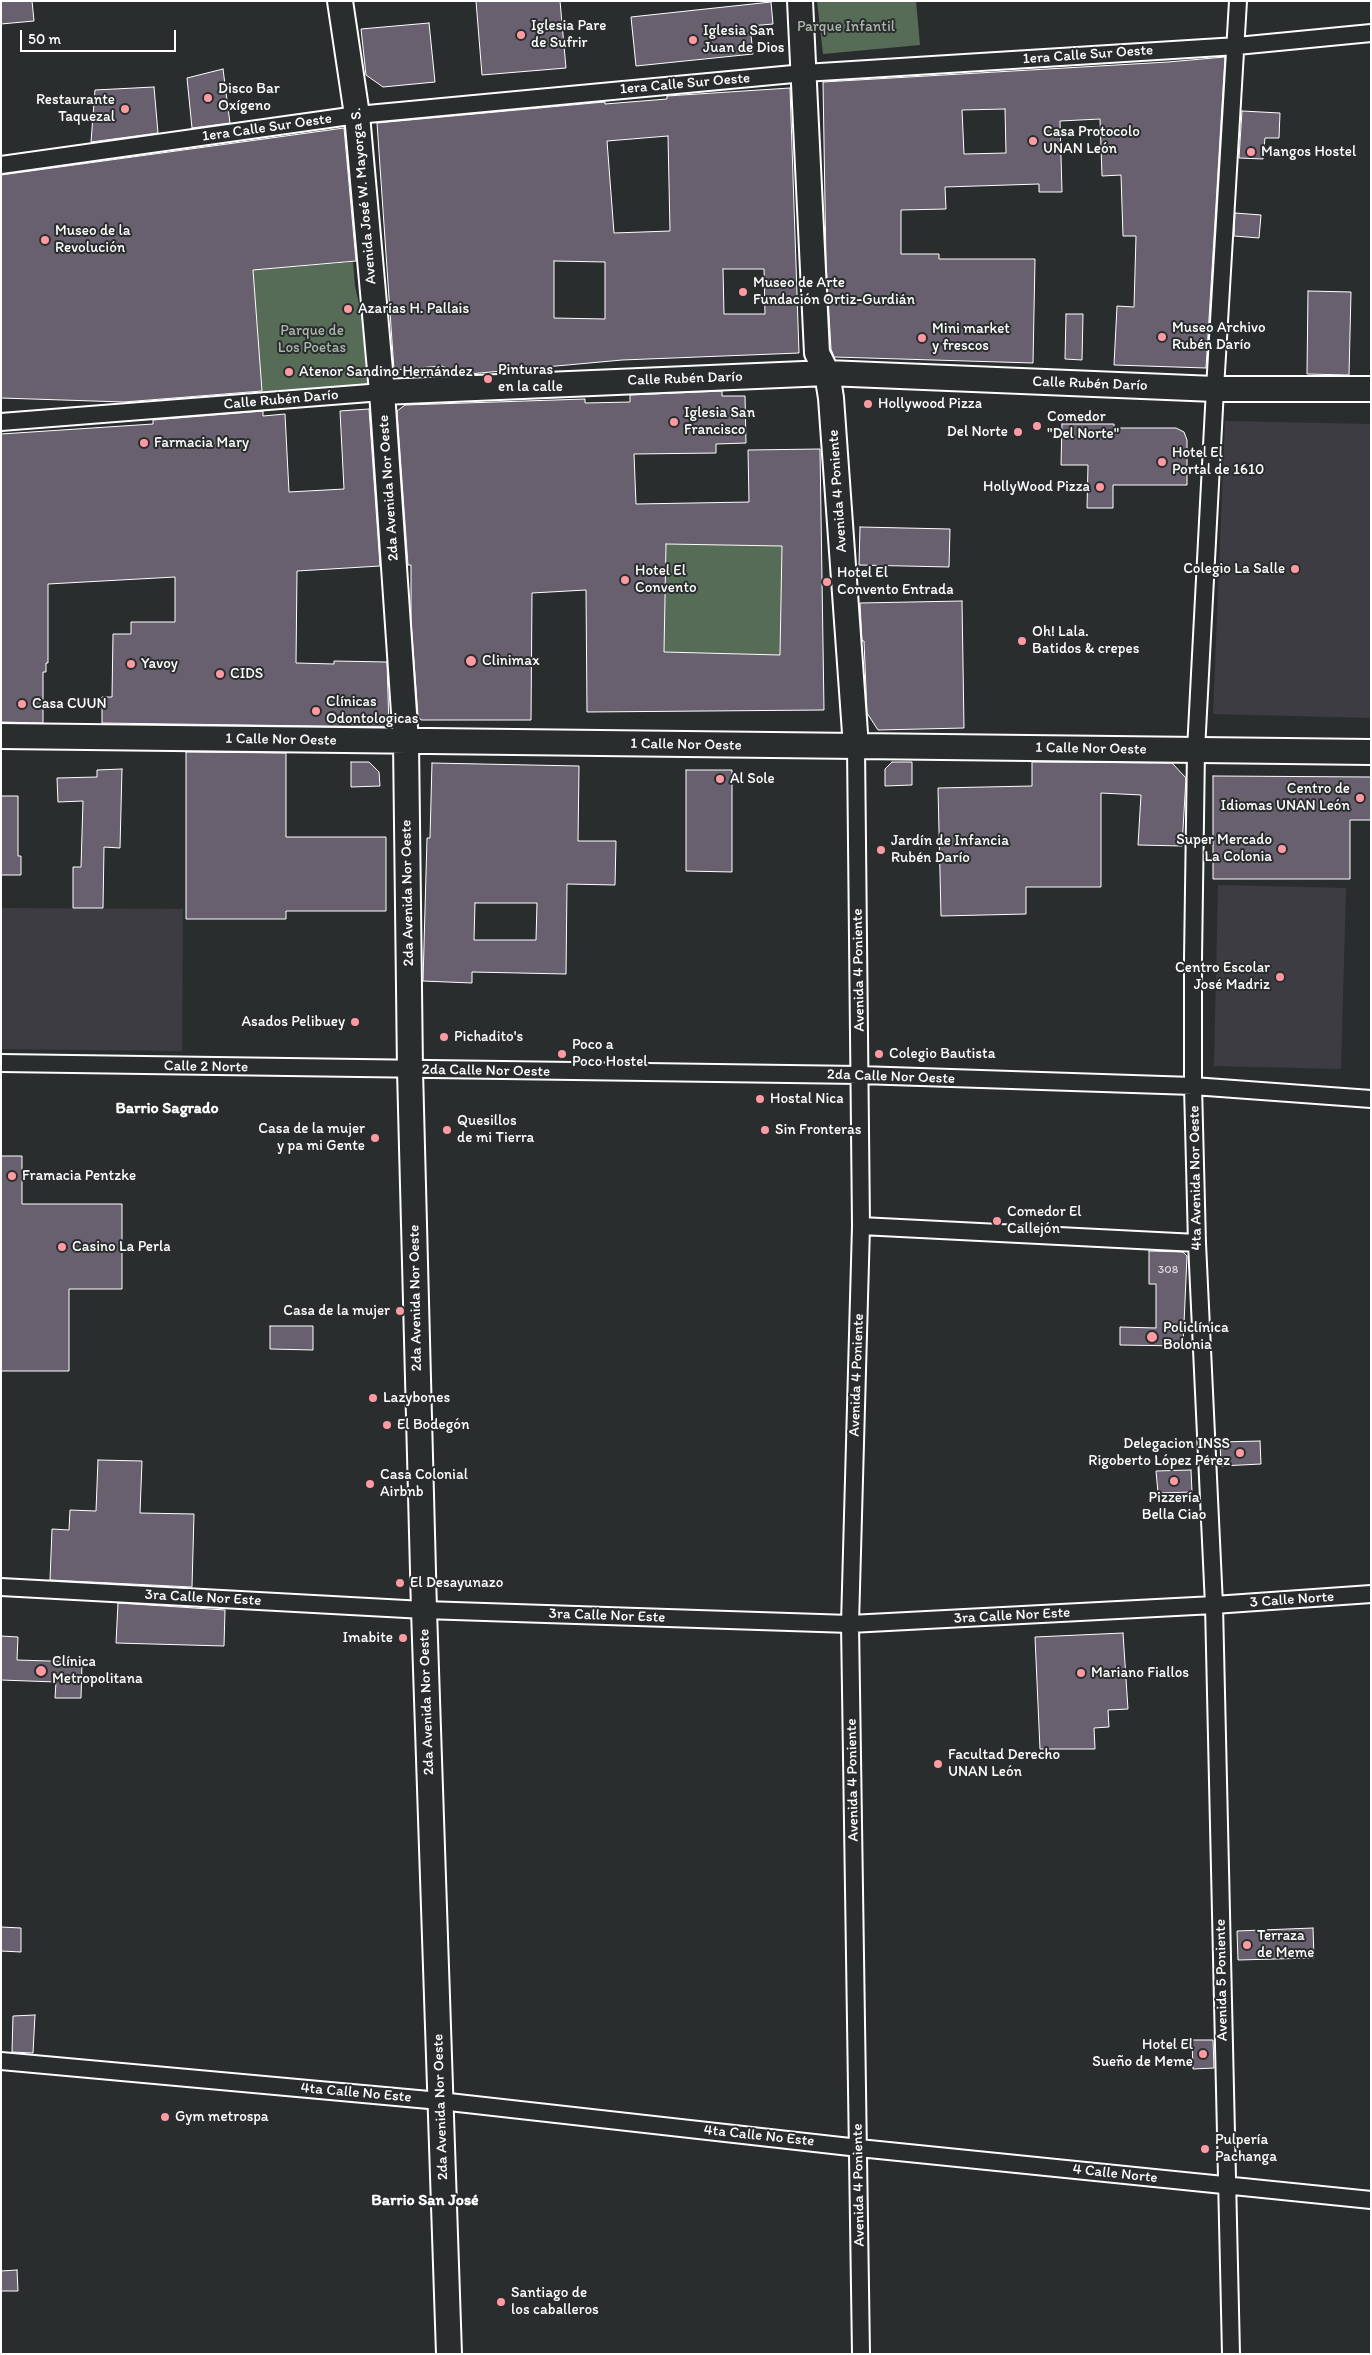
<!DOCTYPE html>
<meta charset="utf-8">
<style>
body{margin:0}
#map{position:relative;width:1372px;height:2355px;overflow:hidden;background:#2a2d2e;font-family:Itim,sans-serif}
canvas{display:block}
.frame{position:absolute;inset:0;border:2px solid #fff;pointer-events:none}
.scale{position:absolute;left:20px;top:30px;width:156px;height:22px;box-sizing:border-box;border:2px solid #fff;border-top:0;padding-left:6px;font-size:15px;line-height:18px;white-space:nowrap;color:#fff;-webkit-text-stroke:4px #2a2d2e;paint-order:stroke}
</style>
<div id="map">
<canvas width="1372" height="2355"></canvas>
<div class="frame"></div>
<div class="scale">50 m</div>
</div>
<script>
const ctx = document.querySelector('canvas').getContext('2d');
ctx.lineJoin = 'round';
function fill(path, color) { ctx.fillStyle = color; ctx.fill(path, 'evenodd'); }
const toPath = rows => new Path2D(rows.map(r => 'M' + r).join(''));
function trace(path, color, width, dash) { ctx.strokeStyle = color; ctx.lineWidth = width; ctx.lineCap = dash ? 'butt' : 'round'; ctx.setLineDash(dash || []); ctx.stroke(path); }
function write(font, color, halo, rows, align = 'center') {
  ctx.font = font + ' Itim,sans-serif'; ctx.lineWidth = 4; ctx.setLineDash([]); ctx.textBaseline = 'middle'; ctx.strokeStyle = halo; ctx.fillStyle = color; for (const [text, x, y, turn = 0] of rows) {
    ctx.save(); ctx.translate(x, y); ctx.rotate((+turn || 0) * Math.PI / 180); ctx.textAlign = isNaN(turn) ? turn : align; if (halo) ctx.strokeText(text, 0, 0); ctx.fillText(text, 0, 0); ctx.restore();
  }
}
fill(toPath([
 [1225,421,1371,424,1371,718,1213,714],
 [1218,885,1346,888,1341,1069,1214,1066],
 [1,908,183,909,182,1051,1,1049]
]), '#3d3c42');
fill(toPath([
 [817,1,916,1,920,45,823,54],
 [353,262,355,286,376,381,365,393,262,393,253,270],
 [666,544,782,546,780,655,664,652]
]), '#576c57');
const building = toPath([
 [1,1,32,1,34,21,1,24,1,1],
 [476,1,560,1,566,68,482,75,476,1],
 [771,2,773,24,750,26,753,54,636,66,631,17,771,2],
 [429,23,435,82,383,87,366,75,361,29,429,23],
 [1225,57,1206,368,1114,365,1117,306,1134,307,1136,236,1123,236,1121,175,1102,176,1100,119,1060,121,1062,192,1039,192,1039,184,945,187,946,209,901,210,901,254,939,254,939,259,1035,259,1033,363,834,357,831,349,826,263,823,82,1168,62,1225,57],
 [1005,109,1006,153,964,154,962,110,1005,109],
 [223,69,230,123,192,128,187,78,223,69],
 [154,87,158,133,91,142,95,90,154,87],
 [790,88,799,353,622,360,458,375,442,366,394,370,377,123,593,103,605,102,605,104,667,99,667,96,790,88],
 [668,136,670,231,614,233,607,141,668,136],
 [554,261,605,262,605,319,554,318,554,261],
 [723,269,764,269,765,314,724,314,723,269],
 [1242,111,1280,113,1279,138,1265,138,1263,159,1239,158,1242,111],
 [344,128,356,261,253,270,262,391,124,402,1,398,1,175,344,128],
 [1235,213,1261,215,1259,238,1234,236,1235,213],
 [1308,291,1351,292,1349,375,1307,374,1308,291],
 [1066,314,1083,314,1082,360,1065,359,1066,314],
 [722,391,722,396,745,396,746,443,716,444,716,453,634,454,636,504,749,502,748,450,820,449,824,710,587,712,586,590,532,593,531,720,421,720,418,716,411,621,411,565,408,565,397,411,405,405,585,399,585,403,630,402,630,395,722,391],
 [666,544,782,546,780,655,664,652,666,544],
 [369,409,380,566,297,571,296,663,334,664,334,661,387,662,389,727,102,723,102,697,112,697,113,634,131,634,131,622,175,622,175,577,48,584,48,663,46,663,46,672,43,672,43,723,1,722,1,434,153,424,153,420,263,411,263,416,285,414,289,492,344,489,340,411,369,409],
 [1062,424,1114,424,1114,428,1176,428,1184,432,1187,440,1187,485,1113,485,1113,508,1087,508,1088,465,1061,465,1062,424],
 [860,527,950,529,949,567,859,565,860,527],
 [962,601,964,728,878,730,867,713,864,641,862,641,860,603,962,601],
 [186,752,286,753,286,837,386,837,386,911,286,911,286,919,186,919,186,752],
 [351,762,369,762,379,772,380,786,351,787,351,762],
 [892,762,912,762,912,785,885,786,885,769,892,762],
 [1032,762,1172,763,1186,778,1182,846,1138,845,1141,795,1101,793,1101,887,1026,887,1026,914,941,916,938,788,1032,786,1032,762],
 [432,763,579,766,578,841,616,841,615,885,567,884,566,974,472,972,472,983,423,981,427,838,430,838,432,763],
 [475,903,537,903,536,940,474,940,475,903],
 [122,769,120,848,104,847,103,908,73,908,73,867,81,867,83,801,58,802,57,778,97,777,97,770,122,769],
 [686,770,732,770,732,872,686,871,686,770],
 [1213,776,1371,777,1371,820,1350,820,1350,879,1213,879,1213,776],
 [1,796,18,796,18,856,21,856,21,875,1,875,1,796],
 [1,1156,22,1156,22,1204,122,1204,122,1289,69,1289,69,1371,1,1371,1,1156],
 [1149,1251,1183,1252,1187,1256,1183,1346,1120,1345,1120,1327,1156,1328,1156,1284,1149,1284,1149,1251],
 [270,1326,313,1326,313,1350,270,1349,270,1326],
 [1260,1441,1261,1464,1221,1466,1220,1442,1260,1441],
 [98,1460,142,1461,140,1513,194,1514,192,1587,50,1580,52,1529,69,1530,70,1510,96,1511,98,1460],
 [1191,1470,1192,1492,1158,1493,1156,1471,1191,1470],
 [118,1603,225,1610,224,1646,116,1643,118,1603],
 [1123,1633,1128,1709,1108,1710,1109,1727,1094,1728,1095,1749,1040,1749,1035,1637,1123,1633],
 [1,1636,18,1637,17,1660,82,1662,81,1698,55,1698,56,1682,1,1680,1,1636],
 [1,1927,21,1928,21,1952,1,1951,1,1927],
 [1313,1928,1314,1958,1238,1960,1237,1931,1313,1928],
 [35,2015,33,2053,12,2052,13,2016,35,2015],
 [1192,2040,1213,2040,1214,2068,1193,2069,1192,2040],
 [17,2270,18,2291,1,2291,1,2271,17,2270]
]);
fill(building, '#685f6f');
trace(building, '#fff', 1);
const street = toPath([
 [1,165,357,115,804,73,1237,46,1371,33],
 [1,422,382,392],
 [856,747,861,1226,850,1624,861,2354],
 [1,1063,860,1075,1193,1086,1371,1099],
 [861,1226,1197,1243],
 [1,1587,424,1610,850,1624,1214,1605,1371,1594],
 [1,2061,440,2101,859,2148,1371,2200],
 [1231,2354,1214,1605,1197,1243,1193,1086,1193,959,1196,750,1215,389,1238,1]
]);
const secondary = toPath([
 [340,1,357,115,382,392,406,742,410,1070,424,1610,449,2354],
 [800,1,817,353,827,373,831,398,856,747],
 [382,392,827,373,1215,389,1371,389],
 [1,736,1371,752]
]);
trace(street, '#fff', 20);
trace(secondary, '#fff', 28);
trace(street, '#2a2d2e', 16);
trace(secondary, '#2a2d2e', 24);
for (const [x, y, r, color] of [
 [521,35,5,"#ff9aa2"],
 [693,40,5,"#ff9aa2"],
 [208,98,5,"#ff9aa2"],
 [125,109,5,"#ff9aa2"],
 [1033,141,5,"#ff9aa2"],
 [1251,152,5,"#ff9aa2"],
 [45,240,5,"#ff9aa2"],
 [743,292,5,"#ff9aa2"],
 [348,309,5,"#ff9aa2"],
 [1162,337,5,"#ff9aa2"],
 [922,338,5,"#ff9aa2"],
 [289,372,5,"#ff9aa2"],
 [488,379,5,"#ff9aa2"],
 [868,404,5,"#ff9aa2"],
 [674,422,5,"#ff9aa2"],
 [1037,426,5,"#ff9aa2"],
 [1018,432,5,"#ff9aa2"],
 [144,443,5,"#ff9aa2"],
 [1162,462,5,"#ff9aa2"],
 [1100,487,5,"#ff9aa2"],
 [1295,569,5,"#ff9aa2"],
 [625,580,5,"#ff9aa2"],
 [827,582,5,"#ff9aa2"],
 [1022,641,5,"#ff9aa2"],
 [471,661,6,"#ff9aa2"],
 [131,664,5,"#ff9aa2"],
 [220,674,5,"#ff9aa2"],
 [22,704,5,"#ff9aa2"],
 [316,711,5,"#ff9aa2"],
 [720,779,5,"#ff9aa2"],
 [1360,798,5,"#ff9aa2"],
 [1282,849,5,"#ff9aa2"],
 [881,850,5,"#ff9aa2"],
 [1280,977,5,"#ff9aa2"],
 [355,1022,5,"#ff9aa2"],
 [444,1037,5,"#ff9aa2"],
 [562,1054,5,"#ff9aa2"],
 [879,1054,5,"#ff9aa2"],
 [760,1099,5,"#ff9aa2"],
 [447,1130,5,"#ff9aa2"],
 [765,1130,5,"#ff9aa2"],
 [375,1138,5,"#ff9aa2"],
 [12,1176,5,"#ff9aa2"],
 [997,1221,5,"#ff9aa2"],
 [62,1247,5,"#ff9aa2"],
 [400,1311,5,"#ff9aa2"],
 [1152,1337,6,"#ff9aa2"],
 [373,1398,5,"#ff9aa2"],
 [387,1425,5,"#ff9aa2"],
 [1240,1453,5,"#ff9aa2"],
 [1174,1481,5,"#ff9aa2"],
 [370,1484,5,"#ff9aa2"],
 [400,1583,5,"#ff9aa2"],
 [403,1638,5,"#ff9aa2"],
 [41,1671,6,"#ff9aa2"],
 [1081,1673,5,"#ff9aa2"],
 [938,1764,5,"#ff9aa2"],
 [1247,1945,5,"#ff9aa2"],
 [1203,2054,5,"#ff9aa2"],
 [165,2117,5,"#ff9aa2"],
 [1205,2149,5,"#ff9aa2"],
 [501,2302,5,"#ff9aa2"]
]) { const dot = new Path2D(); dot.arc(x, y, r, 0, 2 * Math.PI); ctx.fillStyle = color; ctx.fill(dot); trace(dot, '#2a2d2e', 2); }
write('12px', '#d9d7db', null, [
 ["308",1168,1270]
]);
write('15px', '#fff', '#2a2d2e', [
 ["Iglesia Pare",531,26],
 ["de Sufrir",531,43],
 ["Iglesia San",703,31],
 ["Juan de Dios",703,48],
 ["Disco Bar",218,89],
 ["Oxígeno",218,106],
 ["Restaurante",115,100,"right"],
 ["Taquezal",115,117,"right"],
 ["Casa Protocolo",1043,132],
 ["UNAN León",1043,149],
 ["Mangos Hostel",1261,152],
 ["Museo de la",55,231],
 ["Revolución",55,248],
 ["Museo de Arte",753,283],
 ["Fundación Ortiz-Gurdián",753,300],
 ["Azarías H. Pallais",358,309],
 ["Museo Archivo",1172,328],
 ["Rubén Darío",1172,345],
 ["Mini market",932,329],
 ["y frescos",932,346],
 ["Pinturas",498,370],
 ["en la calle",498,387],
 ["Atenor Sandino Hernández",299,372],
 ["Hollywood Pizza",878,404],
 ["Iglesia San",684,413],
 ["Francisco",684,430],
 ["Comedor",1047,417],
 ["\"Del Norte\"",1047,434],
 ["Del Norte",1008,432,"right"],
 ["Farmacia Mary",154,443],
 ["Hotel El",1172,453],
 ["Portal de 1610",1172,470],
 ["HollyWood Pizza",1090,487,"right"],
 ["Colegio La Salle",1285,569,"right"],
 ["Hotel El",635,571],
 ["Convento",635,588],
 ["Hotel El",837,573],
 ["Convento Entrada",837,590],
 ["Oh! Lala.",1032,632],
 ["Batidos & crepes",1032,649],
 ["Clinimax",482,661],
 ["Yavoy",141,664],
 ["CIDS",230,674],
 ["Clínicas",326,702],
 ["Odontologicas",326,719],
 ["Casa CUUN",32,704],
 ["Al Sole",730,779],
 ["Centro de",1350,789,"right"],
 ["Idiomas UNAN León",1350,806,"right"],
 ["Super Mercado",1272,840,"right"],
 ["La Colonia",1272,857,"right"],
 ["Jardín de Infancia",891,841],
 ["Rubén Darío",891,858],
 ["Centro Escolar",1270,968,"right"],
 ["José Madriz",1270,985,"right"],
 ["Asados Pelibuey",345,1022,"right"],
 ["Pichadito's",454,1037],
 ["Poco a",572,1045],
 ["Poco Hostel",572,1062],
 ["Colegio Bautista",889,1054],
 ["Hostal Nica",770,1099],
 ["Quesillos",457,1121],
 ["de mi Tierra",457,1138],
 ["Casa de la mujer",365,1129,"right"],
 ["y pa mi Gente",365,1146,"right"],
 ["Sin Fronteras",775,1130],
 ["Framacia Pentzke",22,1176],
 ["Comedor El",1007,1212],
 ["Callejón",1007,1229],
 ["Casino La Perla",72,1247],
 ["Casa de la mujer",390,1311,"right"],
 ["Policlínica",1163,1328],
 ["Bolonia",1163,1345],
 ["Lazybones",383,1398],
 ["El Bodegón",397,1425],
 ["Delegacion INSS",1230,1444,"right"],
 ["Rigoberto López Pérez",1230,1461,"right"],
 ["Casa Colonial",380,1475],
 ["Airbnb",380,1492],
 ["Pizzería",1174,1498,"center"],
 ["Bella Ciao",1174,1515,"center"],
 ["El Desayunazo",410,1583],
 ["Imabite",393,1638,"right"],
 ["Clínica",52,1662],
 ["Metropolitana",52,1679],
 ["Mariano Fiallos",1091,1673],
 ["Facultad Derecho",948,1755],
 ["UNAN León",948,1772],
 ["Terraza",1257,1936],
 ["de Meme",1257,1953],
 ["Hotel El",1193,2045,"right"],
 ["Sueño de Meme",1193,2062,"right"],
 ["Gym metrospa",175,2117],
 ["Pulpería",1215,2140],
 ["Pachanga",1215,2157],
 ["Santiago de",511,2293],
 ["los caballeros",511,2310]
], 'left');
write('15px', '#abb6ab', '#2a2d2e', [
 ["Parque Infantil",846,27],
 ["Parque de",312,331],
 ["Los Poetas",312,348]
]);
write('15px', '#fff', '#2a2d2e', [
 ["1era Calle Sur Oeste",1088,55,-4],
 ["1era Calle Sur Oeste",685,84,-5],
 ["1era Calle Sur Oeste",267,128,-8],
 ["Avenida José W. Mayorga S.",364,196,-95],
 ["Calle Rubén Darío",685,379,-2],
 ["Calle Rubén Darío",1090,384,2],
 ["Calle Rubén Darío",281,400,-5],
 ["2da Avenida Nor Oeste",389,488,-94],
 ["Avenida 4 Poniente",838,491,-94],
 ["1 Calle Nor Oeste",281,740,1],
 ["1 Calle Nor Oeste",686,745,1],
 ["1 Calle Nor Oeste",1091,749,1],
 ["2da Avenida Nor Oeste",408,893,-91],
 ["Avenida 4 Poniente",859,970,-91],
 ["Calle 2 Norte",206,1067,1],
 ["2da Calle Nor Oeste",486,1071,1],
 ["2da Calle Nor Oeste",891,1077,2],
 ["4ta Avenida Nor Oeste",1196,1178,-91],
 ["2da Avenida Nor Oeste",416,1298,-91],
 ["Avenida 4 Poniente",857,1375,-88],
 ["3ra Calle Nor Este",203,1598,3],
 ["3 Calle Norte",1292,1600,-4],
 ["3ra Calle Nor Este",607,1616,2],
 ["3ra Calle Nor Este",1012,1616,-3],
 ["2da Avenida Nor Oeste",427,1702,-92],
 ["Avenida 4 Poniente",853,1780,-91],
 ["Avenida 5 Poniente",1222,1980,-91],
 ["4ta Calle No Este",356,2093,5],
 ["2da Avenida Nor Oeste",441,2107,-92],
 ["4ta Calle No Este",759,2136,6],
 ["4 Calle Norte",1115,2174,6],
 ["Avenida 4 Poniente",859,2185,-91]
]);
write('bold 16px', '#fff', '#2a2d2e', [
 ["Barrio Sagrado",167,1109],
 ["Barrio San José",425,2201]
]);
</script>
